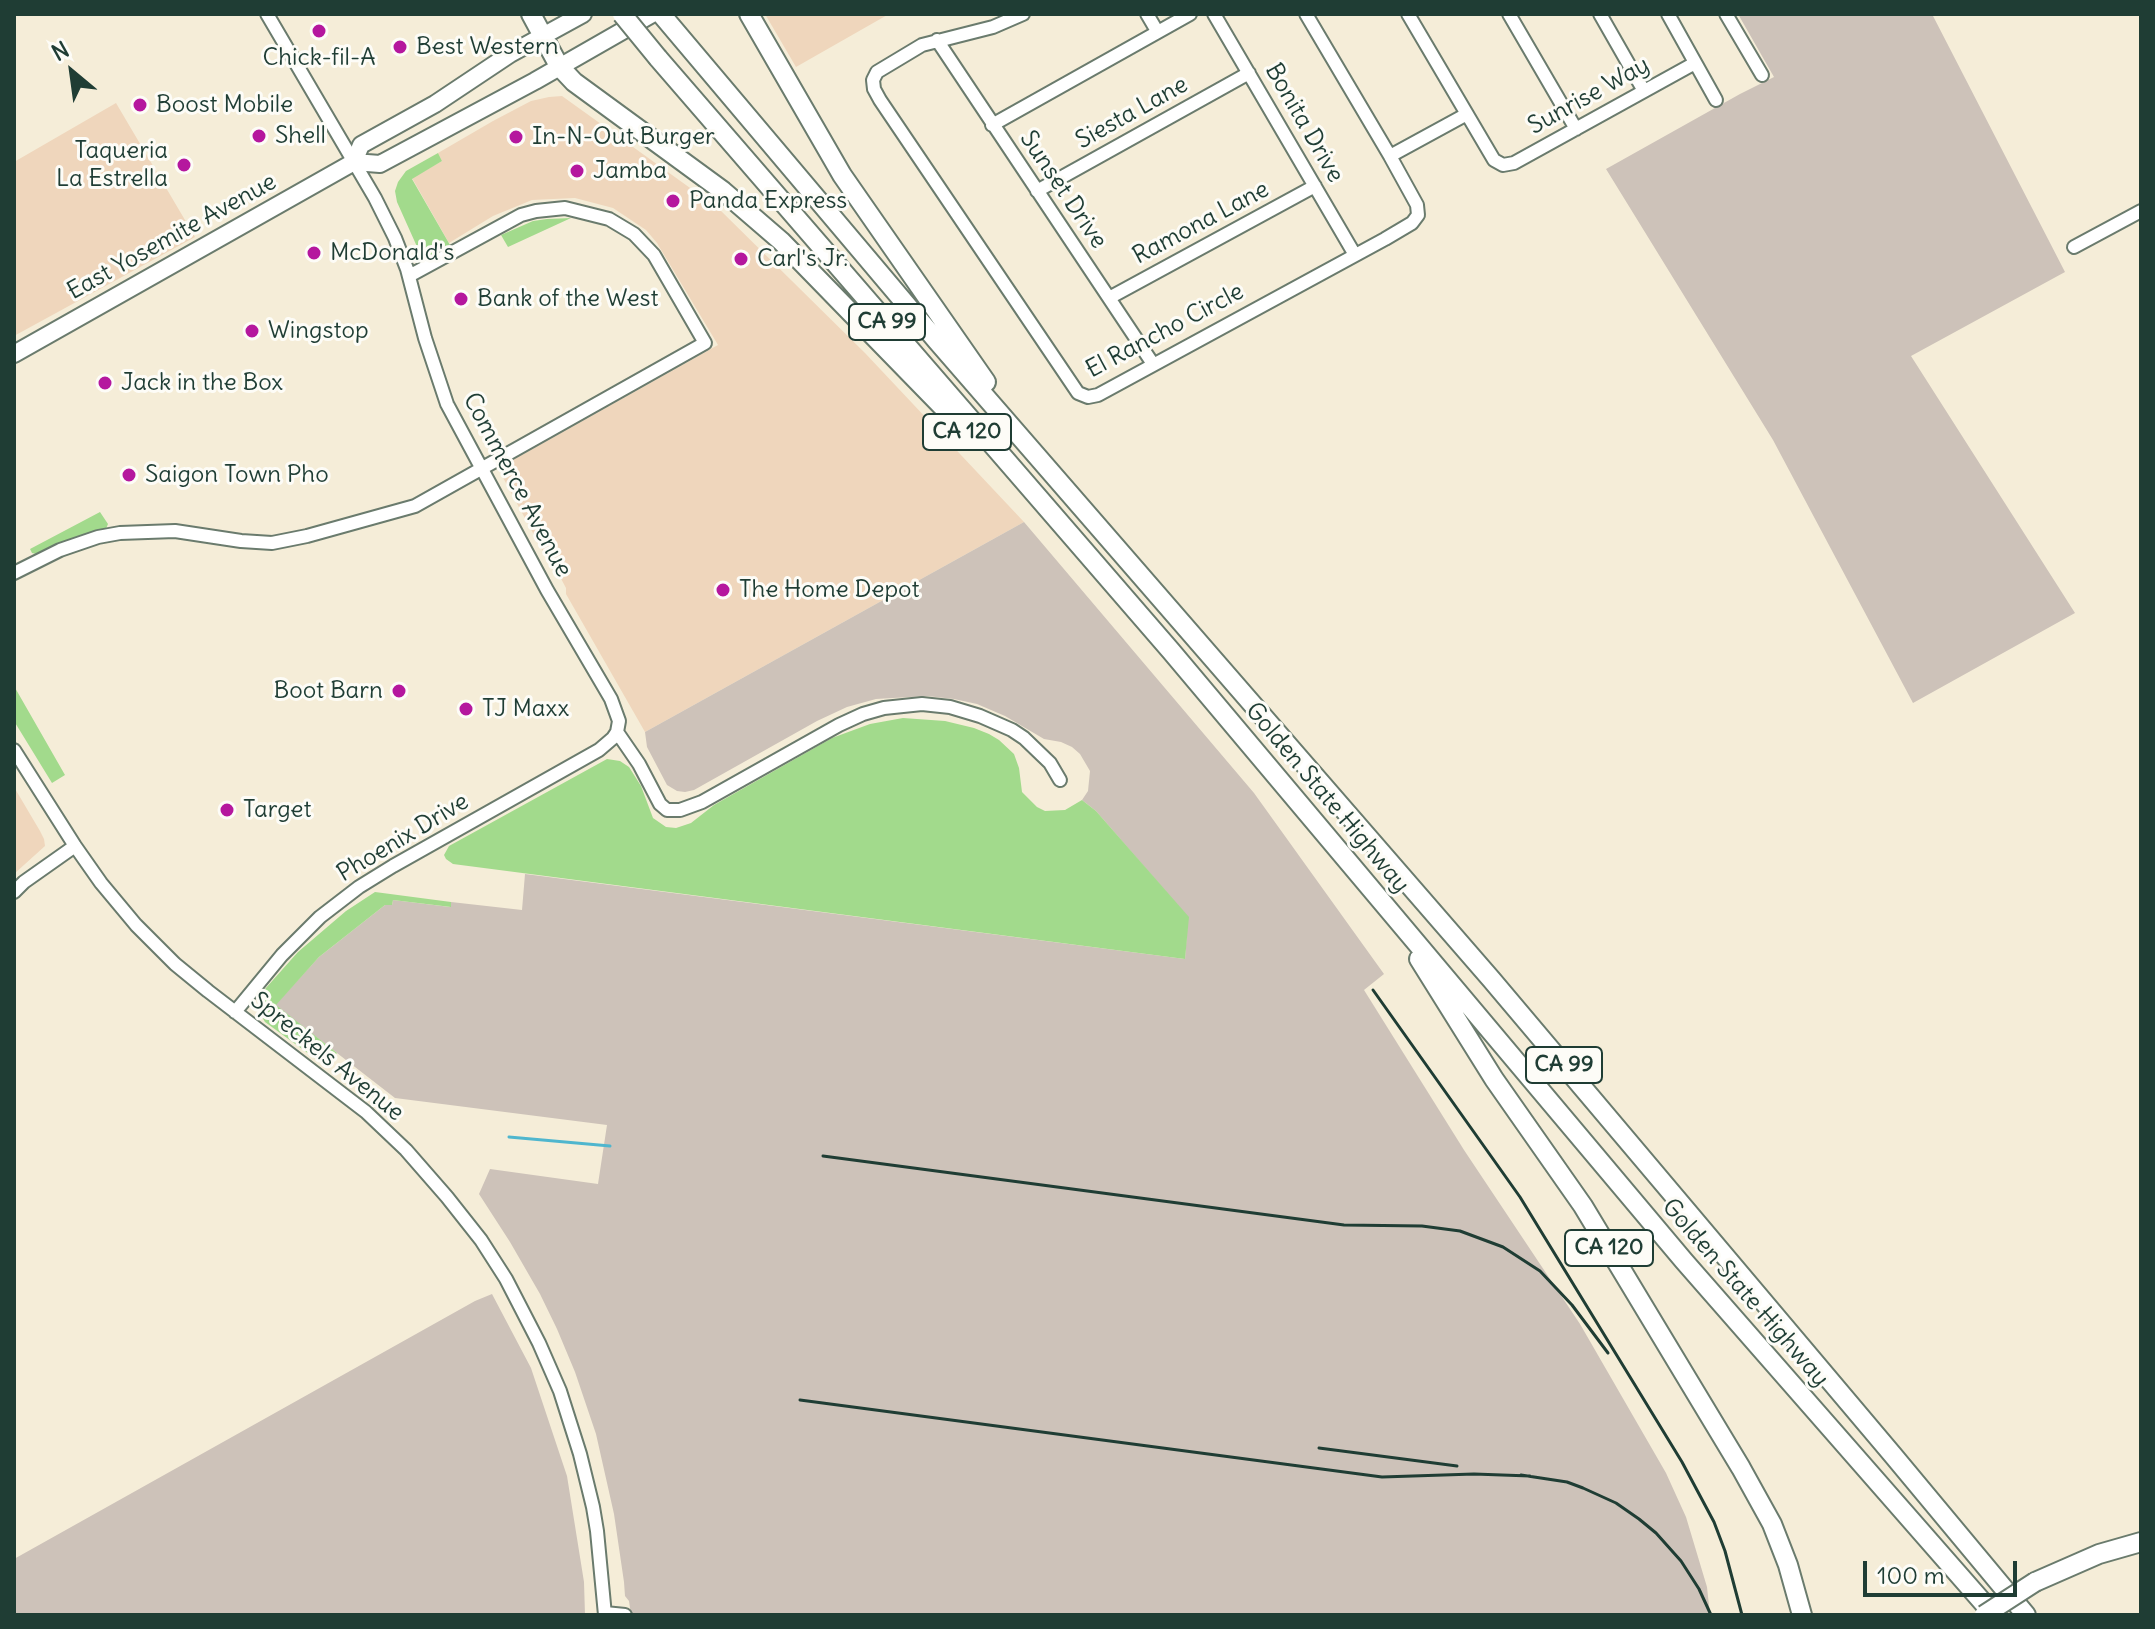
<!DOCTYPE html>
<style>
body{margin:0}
#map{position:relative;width:2155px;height:1629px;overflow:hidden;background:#f5edd8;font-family:Delius,sans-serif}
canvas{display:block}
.frame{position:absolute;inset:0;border:16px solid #1f3d34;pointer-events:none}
.north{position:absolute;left:32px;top:32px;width:80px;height:80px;-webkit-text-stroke:6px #fdfcf7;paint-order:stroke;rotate:331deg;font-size:22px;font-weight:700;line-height:32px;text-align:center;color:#1f3d34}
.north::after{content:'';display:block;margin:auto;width:28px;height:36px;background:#1f3d34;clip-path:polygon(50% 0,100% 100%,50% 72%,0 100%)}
.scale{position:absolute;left:1863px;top:1561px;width:154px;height:36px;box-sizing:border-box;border:4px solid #1f3d34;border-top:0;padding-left:10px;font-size:24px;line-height:28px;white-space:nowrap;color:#1f3d34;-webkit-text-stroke:6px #fdfcf7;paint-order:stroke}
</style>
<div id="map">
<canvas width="2155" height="1629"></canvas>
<div class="frame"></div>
<div class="north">N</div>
<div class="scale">100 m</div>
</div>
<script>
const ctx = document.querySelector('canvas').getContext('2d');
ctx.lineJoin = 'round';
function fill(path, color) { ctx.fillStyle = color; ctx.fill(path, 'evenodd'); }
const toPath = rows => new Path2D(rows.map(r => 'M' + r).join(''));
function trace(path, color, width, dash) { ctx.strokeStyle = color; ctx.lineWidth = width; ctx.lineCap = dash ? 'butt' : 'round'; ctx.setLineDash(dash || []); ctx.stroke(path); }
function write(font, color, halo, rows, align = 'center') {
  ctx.font = font + ' Delius,sans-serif'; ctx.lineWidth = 6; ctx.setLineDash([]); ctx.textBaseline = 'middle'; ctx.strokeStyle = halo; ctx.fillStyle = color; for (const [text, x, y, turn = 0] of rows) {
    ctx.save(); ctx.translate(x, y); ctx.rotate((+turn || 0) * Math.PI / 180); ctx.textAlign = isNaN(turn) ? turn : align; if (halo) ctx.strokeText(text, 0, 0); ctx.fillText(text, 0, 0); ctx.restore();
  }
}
fill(toPath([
 [765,14,889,14,796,67],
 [562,96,718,208,865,353,1024,522,645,732,566,594,566,588,558,573,554,572,500,472,504,465,718,345,657,243,646,230,613,208,575,198,532,200,493,216,449,243,412,178,442,161,438,153,493,121,531,101,549,97],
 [116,103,195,237,14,336,14,162],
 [14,787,40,831,44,839,45,846,14,874]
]), '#efd6bc');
fill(toPath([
 [1738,14,1932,14,2065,272,1911,356,2075,613,1913,703,1773,440,1606,169,1740,94,1774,77],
 [1024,522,1254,793,1384,974,1364,990,1464,1150,1580,1324,1666,1473,1686,1517,1707,1587,1710,1615,631,1615,629,1601,625,1596,624,1582,614,1514,596,1434,575,1372,557,1329,540,1294,510,1242,479,1194,490,1169,598,1184,607,1125,395,1098,275,1005,319,957,385,905,392,905,393,900,450,907,451,902,522,910,525,874,1185,959,1188,917,1096,811,1082,800,1088,791,1090,771,1080,754,1072,747,1061,742,1044,739,1005,716,977,704,954,699,927,696,876,699,847,707,817,721,694,790,685,792,677,791,667,785,647,747,645,732],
 [492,1294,531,1368,567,1476,584,1582,585,1615,14,1615,14,1559,475,1301]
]), '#cdc2b9');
fill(toPath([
 [438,153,442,161,412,179,450,245,423,260,397,202,395,191,398,182,406,171],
 [571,218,508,247,501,235,533,221,547,219],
 [100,512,108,524,105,531,76,538,36,554,32,553,30,549],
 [14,686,65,775,52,783,14,721],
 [903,718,945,721,974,728,989,734,999,740,1014,754,1019,768,1022,792,1037,807,1045,811,1065,810,1082,800,1096,811,1189,917,1185,959,453,864,446,859,444,855,449,846,607,759,620,761,629,767,641,786,653,818,666,827,676,828,691,823,714,805,832,738,870,724],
 [375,892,451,902,451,907,393,900,392,905,385,905,319,957,276,1005,337,1053,328,1062,320,1062,265,1022,259,1012,259,1002,265,992,265,989,298,952,346,911]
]), '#a2da8c');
trace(toPath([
 [509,1137,610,1146]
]), '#4fb6ce', 3);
const minor = toPath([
 [1023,14,993,27,922,45,877,72,873,80,874,89,880,100,1078,393,1088,397,1098,395,1385,239,1412,223,1418,215,1417,205,1390,156,1306,14],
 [1147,14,1157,31],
 [1214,14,1355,255],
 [1408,14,1494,160,1503,165,1514,163,1695,63],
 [1509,14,1576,129],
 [1600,14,1644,91],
 [1668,14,1716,100],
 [1726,14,1762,75],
 [937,40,1153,364],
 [992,125,1190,14],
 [1390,156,1467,114],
 [1037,191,1249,73],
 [2074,247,2141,211],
 [1109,298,1315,186],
 [14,573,60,550,98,537,120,533,175,531,241,541,272,543,307,536,415,506,705,343,654,255,634,234,609,219,565,208,536,211,521,215,409,276],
 [617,732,639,764,660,804,667,810,680,810,702,802,839,725,863,714,884,708,922,704,950,707,980,716,1012,730,1024,738,1050,763,1060,780],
 [14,750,75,846,101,883,136,925,175,964,208,991,366,1112,406,1150,447,1197,481,1240,506,1279,522,1310,539,1343,560,1391,580,1454,593,1507,597,1531,605,1615],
 [14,892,24,882,75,846],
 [235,1012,282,955,320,917,359,887,393,866,599,750,613,738,617,732,619,721,611,699,547,590,447,404,425,338,407,269,395,238,375,198,267,14],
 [605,1613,625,1615]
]);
const major = toPath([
 [354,162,361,145,435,104,510,54,583,14],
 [14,354,354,162,380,164,535,81,652,14]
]);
const highway = toPath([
 [531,14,559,66,574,82,723,191,781,241,969,434],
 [661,14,937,341,1491,979,1892,1454,2026,1615],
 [749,14,842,175,986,382],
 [658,58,1171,651,1684,1261,1994,1615],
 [1419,959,1494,1079,1583,1206,1741,1468,1772,1524,1788,1565,1802,1615],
 [2035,1582,2099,1554,2141,1542]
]);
trace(minor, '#6a7b6d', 16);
trace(major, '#6a7b6d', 20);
trace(highway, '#6a7b6d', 22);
trace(minor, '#fff', 12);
trace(major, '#fff', 16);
trace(highway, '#fff', 18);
trace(toPath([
 [1373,990,1520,1197,1682,1462,1714,1522,1725,1551,1742,1615],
 [823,1156,1344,1225,1422,1226,1460,1231,1503,1247,1540,1271,1572,1305,1608,1353],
 [800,1400,1382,1477,1474,1474,1530,1476],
 [1319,1448,1457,1466],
 [1521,1475,1567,1482,1583,1488,1616,1503,1639,1519,1656,1533,1681,1561,1699,1589,1711,1615]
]), '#1f3d34', 3);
const highwayBridge = toPath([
 [622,14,658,58],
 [1984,1615,2035,1582]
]);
trace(highwayBridge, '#6a7b6d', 22, []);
trace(highwayBridge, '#fff', 18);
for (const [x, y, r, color] of [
 [319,31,8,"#b5179e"],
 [400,47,8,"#b5179e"],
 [140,105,8,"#b5179e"],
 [259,136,8,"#b5179e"],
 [516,137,8,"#b5179e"],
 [184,165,8,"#b5179e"],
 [577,171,8,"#b5179e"],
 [673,201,8,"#b5179e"],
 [314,253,8,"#b5179e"],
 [741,259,8,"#b5179e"],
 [461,299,8,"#b5179e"],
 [252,331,8,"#b5179e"],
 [105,383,8,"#b5179e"],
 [129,475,8,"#b5179e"],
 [723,590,8,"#b5179e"],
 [399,691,8,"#b5179e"],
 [466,709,8,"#b5179e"],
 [227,810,8,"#b5179e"]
]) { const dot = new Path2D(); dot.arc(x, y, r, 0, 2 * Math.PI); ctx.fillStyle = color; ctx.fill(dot); trace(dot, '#fdfcf7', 3); }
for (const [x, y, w] of [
 [887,322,76],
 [967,432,88],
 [1564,1065,76],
 [1609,1248,88]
]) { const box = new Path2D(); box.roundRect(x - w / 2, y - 18, w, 36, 6); ctx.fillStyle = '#fdfcf7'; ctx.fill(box); trace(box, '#1f3d34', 2); }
write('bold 22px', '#1f3d34', null, [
 ["CA 99",887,322],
 ["CA 120",967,432],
 ["CA 99",1564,1065],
 ["CA 120",1609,1248]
]);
write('24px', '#1f3d34', '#fdfcf7', [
 ["Best Western",416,47],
 ["Chick-fil-A",319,58,"center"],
 ["Boost Mobile",156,105],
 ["Shell",275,136],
 ["In-N-Out Burger",532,137],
 ["Taqueria",168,151,"right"],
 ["La Estrella",168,179,"right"],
 ["Jamba",593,171],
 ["Panda Express",689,201],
 ["McDonald's",330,253],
 ["Carl's Jr.",757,259],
 ["Bank of the West",477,299],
 ["Wingstop",268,331],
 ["Jack in the Box",121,383],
 ["Saigon Town Pho",145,475],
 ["The Home Depot",739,590],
 ["Boot Barn",383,691,"right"],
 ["TJ Maxx",482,709],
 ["Target",243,810]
], 'left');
write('24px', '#1f3d34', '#fdfcf7', [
 ["Sunrise Way",1589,96,-29],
 ["Siesta Lane",1132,113,-29],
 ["Bonita Drive",1304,123,60],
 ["Sunset Drive",1063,190,56],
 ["Ramona Lane",1201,223,-28],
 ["East Yosemite Avenue",172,237,-29],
 ["El Rancho Circle",1165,331,-28],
 ["Commerce Avenue",517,485,62],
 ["Golden State Highway",1327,798,50],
 ["Phoenix Drive",403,838,-31],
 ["Spreckels Avenue",327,1057,39],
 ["Golden State Highway",1745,1293,49]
]);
</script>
